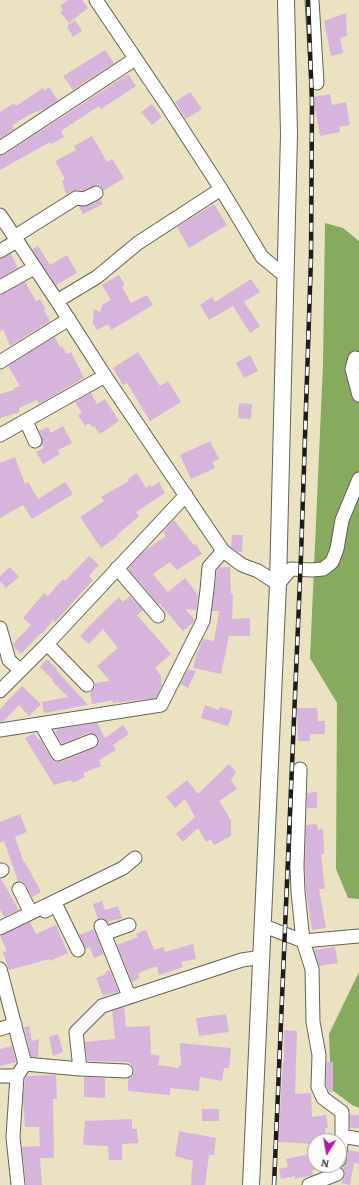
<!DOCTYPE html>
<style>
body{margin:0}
#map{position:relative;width:359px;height:1185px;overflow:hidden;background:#ebe2c2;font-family:"Gentium Book Plus",serif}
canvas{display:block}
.north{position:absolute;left:307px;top:1133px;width:40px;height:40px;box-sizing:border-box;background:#fdfcf7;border:1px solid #a3a29f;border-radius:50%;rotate:191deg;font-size:11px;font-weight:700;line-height:16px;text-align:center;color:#1c1c1c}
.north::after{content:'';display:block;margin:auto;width:14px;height:18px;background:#b5179e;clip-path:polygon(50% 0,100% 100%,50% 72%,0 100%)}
</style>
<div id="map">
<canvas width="359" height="1185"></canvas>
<div class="north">N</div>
</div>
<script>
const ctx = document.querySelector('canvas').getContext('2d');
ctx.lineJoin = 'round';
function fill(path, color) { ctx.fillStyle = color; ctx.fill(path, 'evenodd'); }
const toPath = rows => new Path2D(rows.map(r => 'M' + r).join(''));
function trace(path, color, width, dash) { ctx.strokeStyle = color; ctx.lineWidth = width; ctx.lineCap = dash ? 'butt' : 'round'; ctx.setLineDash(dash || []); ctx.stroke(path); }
fill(toPath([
 [325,223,343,228,359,241,359,899,348,898,336,869,337,703,310,658,323,364],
 [359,972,359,1108,352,1105,331,1089,329,1034]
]), '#86aa5e');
fill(toPath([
 [68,0,82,0,88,8,69,23,60,12,63,10,60,6],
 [346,13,347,36,340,38,343,53,331,56,324,21],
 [75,20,82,31,73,37,67,26],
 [105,50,114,63,73,90,63,76],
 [128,74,136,86,101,109,99,106,61,131,64,137,51,144,50,142,0,170,0,156,4,155],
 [49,87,58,100,47,108,28,115,12,126,14,129,0,138,0,112,14,103,16,106,43,88,44,91],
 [190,92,202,109,186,119,175,102],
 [330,94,332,105,346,102,350,125,339,127,340,132,320,136,313,97],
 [152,104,162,117,152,125,141,112],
 [92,136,107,162,112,159,124,178,103,191,101,187,96,185,83,191,76,190,66,194,62,181,65,179,55,161,76,150,74,146],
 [100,200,103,204,83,214,79,206,87,206],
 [214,204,227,225,189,248,177,227],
 [38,246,50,265,67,255,77,273,56,285,32,249],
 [11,254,18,268,0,278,0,259],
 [119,275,125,285,122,287,131,303,147,295,153,305,111,330,108,324,97,330,93,323,94,309,100,312,103,304,111,300,102,285],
 [251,279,260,292,244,302,260,326,250,333,233,306,209,320,200,305,212,297,215,302],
 [25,282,36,301,40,299,46,310,44,311,50,321,10,346,3,329,0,332,0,295],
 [55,337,60,347,62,346,67,354,71,352,84,378,39,404,37,400,19,408,20,412,0,418,0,394,14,390,14,388,20,386,8,366],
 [138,352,160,386,168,381,181,402,150,421,127,383,123,385,113,368],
 [250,355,258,371,244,378,236,363],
 [91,393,97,404,105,399,119,421,100,434,94,426,92,427,89,423,85,426,78,415,82,413,75,402],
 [239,403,252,404,251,419,238,418],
 [63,426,72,443,58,450,60,454,43,464,36,452,44,448,42,445,42,438,39,431,48,427,51,433],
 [210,441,219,459,212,462,215,468,191,479,180,455],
 [15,457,25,484,28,482,38,499,65,482,73,494,32,519,23,505,0,518,0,463],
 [137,473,146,488,150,485,151,487,159,482,165,493,136,512,139,516,117,535,118,536,101,548,80,517,104,501,101,497,129,481,128,479],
 [174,520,194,545,196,544,202,554,177,570,170,562,153,574,168,592,185,578,198,595,196,610,185,609,195,620,193,623,183,631,160,604,159,605,128,569,143,552,166,536,163,532],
 [232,535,243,535,242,552,238,552,231,547],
 [89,556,99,565,89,576,93,580,55,622,53,620,42,634,41,633,21,654,14,647,13,644,31,625,23,618,44,593,48,596,63,579,65,581],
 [10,567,19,577,6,588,0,581,0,576],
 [220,567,230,567,231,594,233,594,232,619,250,618,250,636,229,636,221,674,193,668,197,652,198,651,203,639,214,641,219,611,212,611,217,570],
 [130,596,143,610,137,615,171,654,155,668,161,676,162,685,156,698,113,703,112,700,92,704,90,692,95,688,95,683,110,681,97,666,118,648,103,629,89,644,80,636,99,616,119,597,123,602],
 [47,659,57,669,56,670,88,705,44,713,42,702,68,697,52,681,53,680,40,667],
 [188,669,196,671,188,688,180,684],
 [22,686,41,704,29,716,19,705,3,722,0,722,0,709],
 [205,705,219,710,220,707,233,711,228,726,201,718],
 [297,708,317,708,318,721,325,721,325,734,310,734,310,741,298,741],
 [97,723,105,738,123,725,129,734,113,745,116,750,99,760,101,766,83,773,85,777,72,783,71,780,54,785,25,738,34,733,39,740,40,739,51,758,54,761,61,762,94,748,97,746,99,738,96,735,88,733,62,744,55,732,57,731,57,729],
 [229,764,236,772,231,780,237,789,219,801,231,820,231,836,214,845,211,839,206,842,198,828,183,842,176,834,195,817,185,799,175,808,166,797,187,780,198,794],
 [317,792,317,808,307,808,307,793],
 [20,814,27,832,15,837,24,863,25,862,41,892,32,897,26,885,23,882,18,881,4,841,0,843,0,822],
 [317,824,318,830,323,829,324,854,321,854,325,889,319,889,326,928,312,930,306,891,305,867,306,825],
 [0,879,1,879,19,910,4,917,0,909],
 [102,901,105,910,118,906,122,918,107,922,103,918,98,919,93,904],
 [30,922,36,934,56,925,68,953,50,961,49,959,9,970,3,952,7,951,0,936],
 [94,929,104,954,94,958,90,947,86,949,79,935],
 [146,930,154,950,164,947,165,952,193,944,196,959,181,962,183,967,159,975,157,966,138,973,140,978,132,982,117,945,138,937,136,934],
 [335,947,338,963,319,966,314,950],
 [110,970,119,992,103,996,96,978,106,974,105,972],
 [124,1007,126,1027,150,1026,151,1054,160,1056,158,1065,179,1068,179,1065,181,1065,180,1043,231,1048,229,1068,224,1068,222,1081,200,1077,199,1091,170,1088,170,1095,128,1091,128,1079,132,1076,134,1072,133,1068,131,1064,127,1062,87,1061,85,1042,115,1039,112,1011],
 [226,1014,229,1032,199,1036,196,1018],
 [29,1026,32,1041,39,1039,38,1057,31,1057,24,1027],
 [284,1030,297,1031,295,1094,311,1093,312,1117,326,1115,328,1128,325,1128,325,1141,315,1141,315,1144,278,1142,283,1063,284,1063],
 [58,1034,63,1052,53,1056,49,1037],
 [12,1046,16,1062,0,1066,0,1049],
 [327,1062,333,1062,333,1092,329,1092,326,1085],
 [56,1075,57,1099,53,1099,54,1158,40,1158,42,1185,26,1185,22,1147,40,1146,39,1127,25,1127,23,1100,25,1079,27,1076],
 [84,1077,105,1078,105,1098,84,1097],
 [202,1109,219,1109,219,1121,202,1121],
 [350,1115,359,1115,359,1128,350,1128],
 [132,1119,132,1129,137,1129,138,1143,122,1144,122,1160,109,1160,108,1146,83,1145,85,1121],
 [179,1131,216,1138,214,1155,209,1155,205,1185,191,1185,192,1177,191,1177,193,1161,175,1156],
 [348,1150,359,1152,359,1164,354,1163,350,1185,341,1183,345,1176,343,1169,347,1161],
 [315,1153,315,1170,312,1170,313,1175,295,1179,295,1176,281,1179,279,1169,288,1167,286,1159]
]), '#d7b4db');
const minor = toPath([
 [96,0,166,104,221,189,262,257,284,275],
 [312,0,317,83],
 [0,148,135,59],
 [0,215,57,301,105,376,223,551,242,565,258,571,278,584,291,569,312,570,323,569,332,562,337,549,342,520,359,479],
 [14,237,76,198,84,199,96,193],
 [0,251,17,241],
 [0,287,34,268],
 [57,301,97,277,138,243,221,189],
 [359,359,355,358,352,369,359,395],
 [0,362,69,319],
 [26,421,35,441],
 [0,435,105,376],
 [117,568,158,616],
 [0,628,9,660,20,670],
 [47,644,87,685],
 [0,691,47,644,186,495],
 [41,724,58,754,91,741],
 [0,730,161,705,203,621,207,590,209,567,223,551],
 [300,769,297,867,298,892,303,941,312,969,313,1022,319,1055,318,1087,323,1098,342,1112,342,1136,339,1160],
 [0,871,2,870],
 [19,889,31,913],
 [45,911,56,905,78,950],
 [101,926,129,996],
 [264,926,303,941,359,936],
 [0,928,123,868,135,858],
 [104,934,129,925],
 [0,969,25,1064,17,1076,13,1137,18,1185],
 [0,1029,15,1024],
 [25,1064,80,1069,126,1071],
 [80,1069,76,1032,102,1006,242,960,262,957],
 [0,1076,17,1076],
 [342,1136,359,1139],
 [309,1185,337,1174]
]);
const tertiary = toPath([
 [251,1185,278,584,289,134,286,0]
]);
trace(minor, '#646156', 15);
trace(tertiary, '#646156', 18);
trace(minor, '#fff', 13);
trace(tertiary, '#fff', 16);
const rail = toPath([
 [274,1185,301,556,311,258,312,102,308,0]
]);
trace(rail, '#1c1c1c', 4.5);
trace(rail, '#fdfcf7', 3, [9]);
</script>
